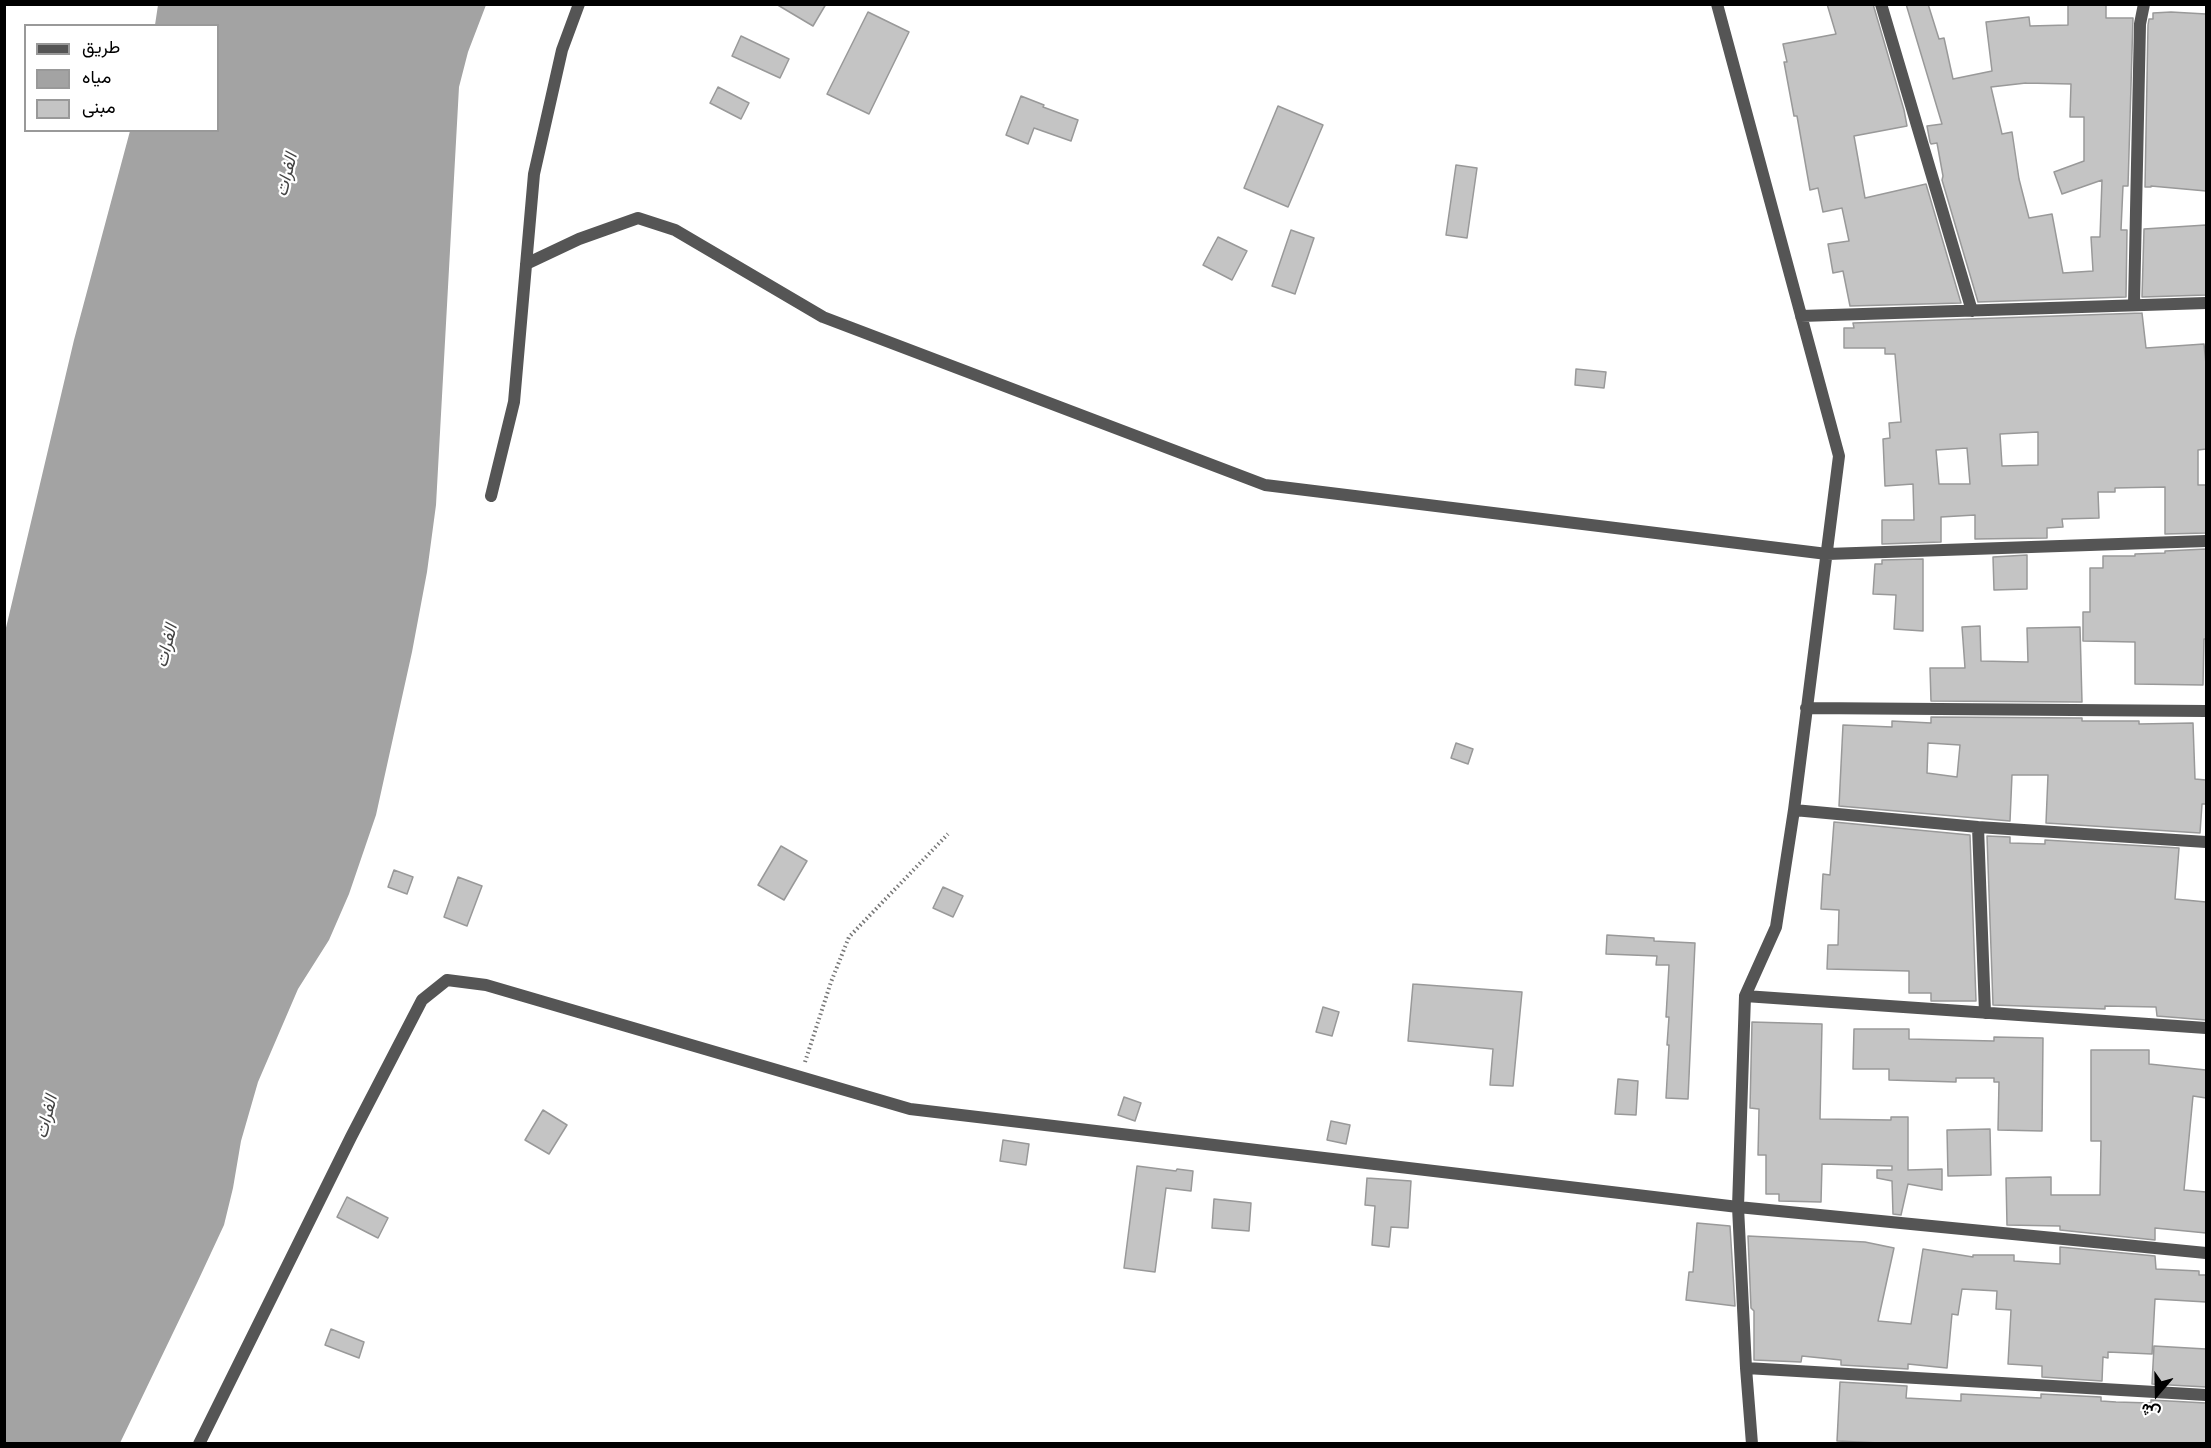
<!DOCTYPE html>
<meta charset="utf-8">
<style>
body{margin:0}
#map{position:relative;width:2211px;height:1448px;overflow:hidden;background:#fff;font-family:"Varela Round",Vazirmatn,sans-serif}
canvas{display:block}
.frame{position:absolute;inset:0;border:6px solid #000;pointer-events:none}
.legend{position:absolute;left:24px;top:24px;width:195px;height:108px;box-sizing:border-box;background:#fff;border:2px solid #999;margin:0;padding:8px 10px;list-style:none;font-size:18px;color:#000}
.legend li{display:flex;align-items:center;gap:12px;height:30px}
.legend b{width:30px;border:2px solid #999}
.north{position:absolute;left:2127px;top:1364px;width:60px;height:60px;-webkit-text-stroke:4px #fff;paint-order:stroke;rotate:200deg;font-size:16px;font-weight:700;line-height:24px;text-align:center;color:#000}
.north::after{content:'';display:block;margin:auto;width:21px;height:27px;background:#000;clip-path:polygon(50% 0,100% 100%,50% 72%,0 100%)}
</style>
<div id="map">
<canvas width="2211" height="1448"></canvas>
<div class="frame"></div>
<ul class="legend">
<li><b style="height:8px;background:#555"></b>طريق</li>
<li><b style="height:16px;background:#a3a3a3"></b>مياه</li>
<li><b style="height:16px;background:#c4c4c4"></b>مبنى</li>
</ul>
<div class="north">ش</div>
</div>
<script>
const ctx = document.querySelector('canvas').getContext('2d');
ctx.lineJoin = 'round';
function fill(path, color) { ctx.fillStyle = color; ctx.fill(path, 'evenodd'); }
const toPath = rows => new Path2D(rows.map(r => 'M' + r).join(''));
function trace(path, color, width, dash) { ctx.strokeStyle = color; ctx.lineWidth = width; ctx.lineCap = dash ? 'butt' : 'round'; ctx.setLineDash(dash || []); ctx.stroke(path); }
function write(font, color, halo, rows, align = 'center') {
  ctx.font = font + ' "Varela Round",Vazirmatn,sans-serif'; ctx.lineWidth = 4.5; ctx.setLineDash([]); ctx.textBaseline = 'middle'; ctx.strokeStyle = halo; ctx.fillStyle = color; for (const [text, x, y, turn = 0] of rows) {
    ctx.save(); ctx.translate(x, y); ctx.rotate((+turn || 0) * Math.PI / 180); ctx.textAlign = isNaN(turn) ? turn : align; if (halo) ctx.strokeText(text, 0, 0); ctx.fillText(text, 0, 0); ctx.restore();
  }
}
fill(toPath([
 [158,5,486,5,468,52,459,87,436,505,427,572,412,652,376,815,349,894,329,940,298,989,258,1082,241,1141,233,1188,224,1225,197,1283,120,1443,5,1443,5,632,74,340,130,131,218,130,218,26,155,25]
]), '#a3a3a3');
const building = toPath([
 [776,4,826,4,813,26,776,4],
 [1827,4,1873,4,1904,110,1907,126,1854,136,1865,198,1926,184,1961,303,1850,306,1843,271,1833,273,1828,244,1849,241,1842,208,1823,212,1818,188,1810,190,1797,116,1794,116,1784,62,1787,62,1783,44,1836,34,1827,4],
 [1906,4,1928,4,1939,39,1944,38,1953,79,1992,71,1986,22,2029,17,2030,26,2068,25,2068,4,2106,4,2106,18,2133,18,2128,186,2123,186,2121,230,2127,230,2126,297,1978,302,1942,180,1943,176,1937,143,1931,144,1930,142,1927,126,1942,124,1906,4],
 [2026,83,2071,84,2070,117,2084,117,2084,161,2054,172,2062,194,2102,180,2100,237,2091,237,2093,271,2063,273,2052,214,2029,218,2019,179,2012,132,2002,134,1991,87,2026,83],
 [868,12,909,32,869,114,827,94,868,12],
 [2171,12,2206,14,2206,191,2151,186,2151,187,2145,187,2148,25,2149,19,2153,19,2153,13,2171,12],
 [741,36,789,59,780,78,732,56,741,36],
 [718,87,749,103,741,119,710,103,718,87],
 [1021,96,1044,105,1043,107,1078,120,1071,141,1034,128,1028,144,1006,135,1021,96],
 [1278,106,1323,125,1288,207,1244,188,1278,106],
 [1456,165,1477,168,1467,238,1446,235,1456,165],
 [2206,225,2206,295,2142,297,2144,229,2206,225],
 [1291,230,1314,238,1295,294,1272,286,1291,230],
 [1218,237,1247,251,1232,280,1203,265,1218,237],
 [2142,313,2146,348,2204,344,2206,364,2206,449,2198,450,2198,485,2206,485,2206,533,2165,534,2165,487,2115,488,2115,492,2098,492,2099,518,2062,519,2063,527,2047,528,2047,538,1975,539,1975,515,1941,517,1941,542,1882,544,1882,520,1914,520,1913,484,1885,486,1883,439,1890,438,1889,423,1901,422,1895,354,1885,354,1885,348,1844,348,1844,328,1854,328,1853,323,2142,313],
 [2038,432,2038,465,2002,466,2000,434,2038,432],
 [1967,448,1970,484,1939,484,1936,450,1967,448],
 [1576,369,1606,372,1604,388,1575,385,1576,369],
 [2206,549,2206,639,2204,639,2203,685,2135,684,2135,642,2083,641,2083,612,2090,612,2090,568,2103,568,2103,556,2135,556,2135,554,2165,553,2165,551,2206,549],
 [2027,555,2027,589,1994,590,1993,557,2027,555],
 [1923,559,1923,631,1894,629,1896,595,1873,594,1875,564,1882,564,1882,560,1923,559],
 [1980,626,1981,661,2028,662,2027,628,2080,627,2082,702,1931,701,1930,668,1965,668,1962,627,1980,626],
 [1931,717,2082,718,2082,721,2139,721,2139,724,2193,723,2195,779,2206,780,2206,804,2202,804,2200,833,2046,823,2048,775,2012,775,2010,821,1839,806,1843,725,1892,727,1892,721,1931,723,1931,717],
 [1928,743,1960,745,1957,777,1927,773,1928,743],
 [1456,743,1473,749,1468,764,1451,758,1456,743],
 [1834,822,1970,835,1976,1001,1931,1001,1931,993,1909,993,1909,971,1827,969,1828,945,1838,945,1839,910,1821,909,1823,874,1830,875,1834,822],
 [1987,836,2010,837,2010,843,2045,844,2045,840,2179,848,2175,899,2206,902,2206,1020,2157,1016,2156,1007,2105,1006,2105,1009,1993,1005,1987,836],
 [781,846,807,861,784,900,758,885,781,846],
 [394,870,413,877,407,894,388,887,394,870],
 [458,877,482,886,467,926,444,917,458,877],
 [943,887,963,896,953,917,933,908,943,887],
 [1607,935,1654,938,1654,941,1695,943,1688,1099,1666,1098,1669,1045,1667,1045,1669,1017,1666,1017,1669,965,1656,965,1657,956,1606,954,1607,935],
 [1413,984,1522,992,1513,1086,1490,1085,1493,1049,1408,1041,1413,984],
 [1323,1007,1339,1012,1332,1036,1316,1032,1323,1007],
 [1752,1022,1822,1024,1820,1119,1891,1120,1891,1117,1908,1117,1908,1170,1942,1169,1942,1190,1908,1184,1901,1215,1893,1214,1892,1181,1877,1178,1877,1170,1892,1170,1892,1166,1822,1164,1821,1202,1779,1201,1779,1194,1766,1194,1766,1155,1758,1155,1759,1109,1750,1108,1752,1022],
 [1854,1029,1909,1029,1909,1039,1994,1041,1994,1037,2043,1038,2042,1131,1998,1130,1999,1082,1994,1082,1994,1078,1956,1078,1956,1082,1889,1080,1889,1069,1853,1069,1854,1029],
 [2091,1050,2149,1050,2149,1064,2206,1070,2206,1098,2193,1096,2184,1190,2206,1192,2206,1233,2155,1228,2155,1240,2060,1230,2060,1226,2007,1225,2006,1178,2051,1177,2051,1195,2100,1195,2101,1141,2091,1141,2091,1050],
 [1618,1079,1638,1081,1636,1115,1615,1114,1618,1079],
 [1124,1097,1141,1103,1135,1121,1118,1115,1124,1097],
 [543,1110,567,1125,549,1154,525,1140,543,1110],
 [1331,1121,1350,1125,1346,1144,1327,1140,1331,1121],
 [1990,1129,1991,1175,1948,1176,1947,1130,1990,1129],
 [1003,1140,1029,1144,1026,1165,1000,1161,1003,1140],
 [1137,1166,1176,1171,1177,1169,1193,1171,1191,1191,1166,1188,1155,1272,1124,1268,1137,1166],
 [1367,1178,1411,1181,1408,1228,1391,1227,1389,1247,1372,1245,1375,1206,1365,1205,1367,1178],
 [347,1197,388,1218,378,1238,337,1217,347,1197],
 [1214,1199,1251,1203,1249,1231,1212,1228,1214,1199],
 [1697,1223,1730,1226,1735,1306,1686,1300,1689,1272,1693,1272,1697,1223],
 [1748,1236,1865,1242,1894,1248,1878,1321,1911,1324,1923,1249,1973,1257,1973,1255,2014,1255,2014,1261,2060,1264,2060,1247,2155,1256,2156,1269,2199,1271,2199,1275,2206,1275,2206,1302,2155,1299,2152,1354,2108,1352,2108,1358,2103,1357,2102,1381,2042,1377,2042,1366,2008,1364,2011,1310,1996,1309,1997,1291,1962,1289,1958,1315,1952,1314,1947,1368,1908,1364,1908,1369,1841,1365,1841,1360,1802,1356,1801,1362,1754,1360,1754,1311,1751,1308,1748,1236],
 [331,1329,364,1342,359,1358,325,1345,331,1329],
 [2154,1346,2206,1349,2206,1387,2152,1384,2154,1346],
 [1840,1382,1907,1386,1906,1398,1961,1401,1961,1394,2041,1398,2041,1394,2101,1397,2101,1401,2116,1402,2151,1403,2151,1400,2206,1403,2206,1443,1880,1443,1837,1441,1840,1382]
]);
fill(building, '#c4c4c4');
trace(building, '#999', 1.5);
trace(toPath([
 [805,1062,831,982,849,937,948,834]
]), '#777', 4, [1.5, 3]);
trace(toPath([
 [1717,4,1839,456,1794,810,1776,927,1745,996,1738,1207,1746,1368,1752,1444],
 [1881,4,1972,311],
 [526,264,579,239,638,218,675,230,823,317,1265,485,1827,554,2206,541],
 [2134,304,2140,24,2144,4],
 [1801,316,2206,303],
 [491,496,514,402,534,174,562,50,579,4],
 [1806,708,2206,711],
 [1794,810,1978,827,2206,842],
 [1978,827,1985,1013],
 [1745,996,2206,1028],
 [1746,1368,2206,1395],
 [199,1444,351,1137,422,1000,447,980,486,985,910,1109,1738,1207,2206,1253]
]), '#555', 12);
write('italic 18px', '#444', '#fff', [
 ["الفرات",287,175,-76],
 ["الفرات",167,646,-76],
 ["الفرات",47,1117,-76]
]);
</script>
